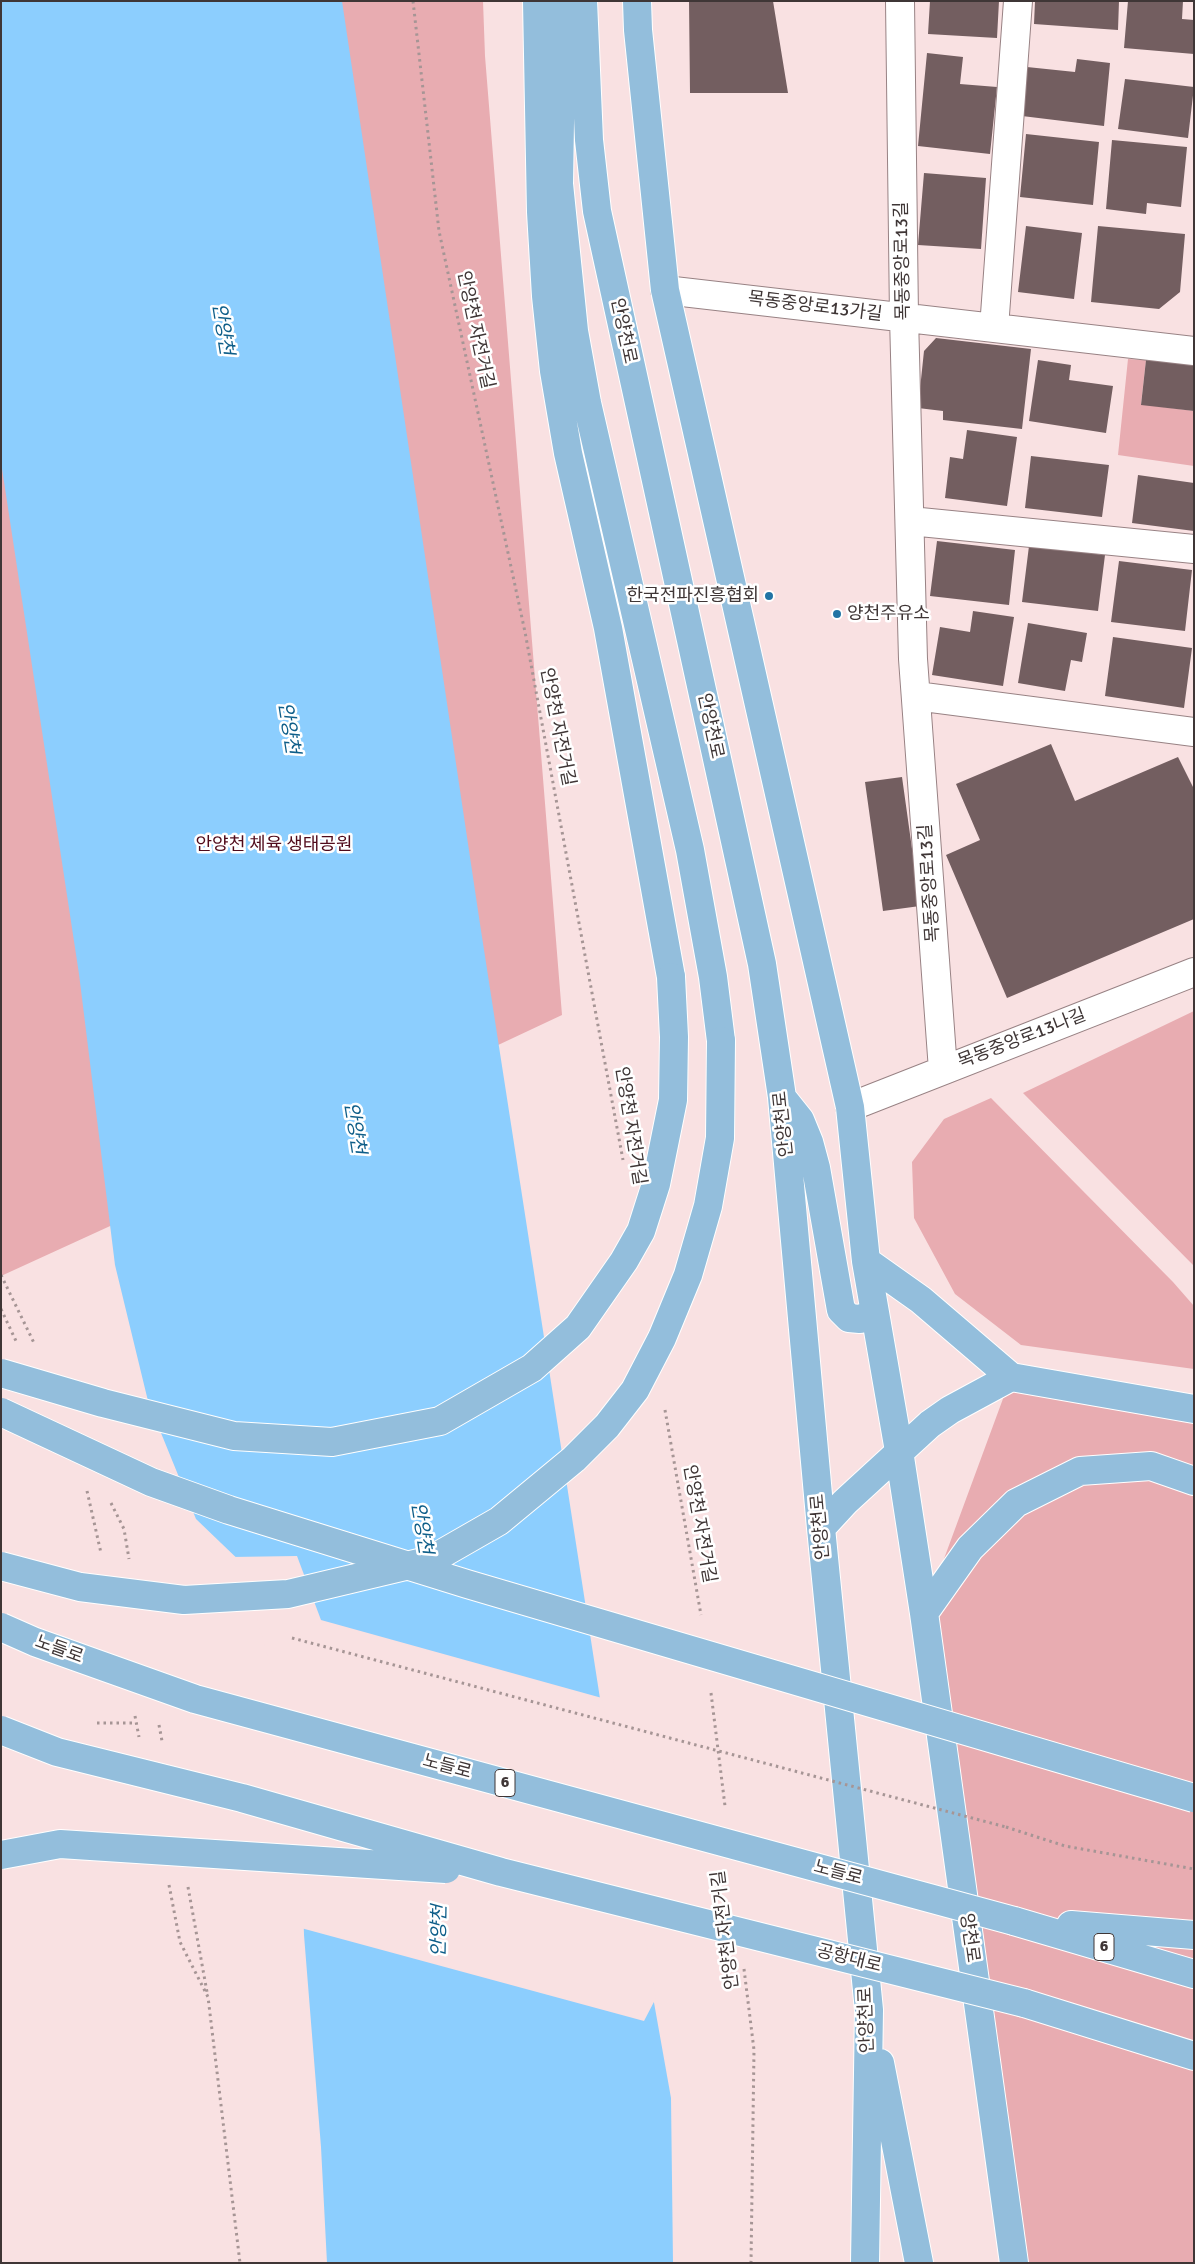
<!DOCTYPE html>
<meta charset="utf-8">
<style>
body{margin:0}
#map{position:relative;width:1195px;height:2264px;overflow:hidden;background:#f9e1e2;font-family:Signika,sans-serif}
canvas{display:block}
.frame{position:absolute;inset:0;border:2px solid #3f3636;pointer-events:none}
</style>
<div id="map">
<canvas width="1195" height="2264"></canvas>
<div class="frame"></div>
</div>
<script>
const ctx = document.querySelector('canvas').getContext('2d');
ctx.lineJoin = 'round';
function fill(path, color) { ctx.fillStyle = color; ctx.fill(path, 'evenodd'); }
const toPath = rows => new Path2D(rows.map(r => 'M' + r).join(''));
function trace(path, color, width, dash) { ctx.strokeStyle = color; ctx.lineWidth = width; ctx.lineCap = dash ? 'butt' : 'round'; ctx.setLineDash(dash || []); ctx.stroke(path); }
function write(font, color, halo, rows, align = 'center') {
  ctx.font = font + ' Signika,"Noto Sans KR",sans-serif'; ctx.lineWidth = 5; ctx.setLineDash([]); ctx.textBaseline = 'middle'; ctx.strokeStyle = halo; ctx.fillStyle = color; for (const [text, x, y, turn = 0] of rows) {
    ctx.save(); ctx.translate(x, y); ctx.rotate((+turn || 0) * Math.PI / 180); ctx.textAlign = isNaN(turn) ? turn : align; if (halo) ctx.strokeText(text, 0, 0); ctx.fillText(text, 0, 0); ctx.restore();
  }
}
fill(toPath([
 [1,1,483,1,485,56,562,1015,215,1178,1,1276],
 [1128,359,1146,360,1141,404,1194,411,1194,466,1118,455],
 [1194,1011,1194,1266,1023,1093],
 [991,1098,1173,1282,1194,1306,1194,1369,1021,1345,955,1294,914,1218,912,1162,944,1119],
 [1011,1377,1194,1409,1194,2263,1014,2263,924,1613]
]), '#e8acb1');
fill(toPath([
 [1,1,342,1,480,924,601,1705,671,2098,673,2263,327,2263,321,2147,304,1935,299,1762,246,1567,196,1519,148,1401,115,1265,79,974,1,462]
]), '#8ccefe');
fill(toPath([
 [297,1556,321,1620,602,1698,656,1998,644,2021,301,1928,297,1762,243,1568,231,1557]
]), '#f9e1e2');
fill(toPath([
 [689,1,773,1,788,93,690,93],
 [930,1,999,1,997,38,928,34],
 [1035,1,1119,1,1118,30,1034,24],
 [1128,1,1183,1,1182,19,1194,20,1194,54,1124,48],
 [927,53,963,57,960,84,997,87,990,154,918,146],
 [1077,59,1110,63,1104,126,1022,116,1027,67,1075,72],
 [1125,79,1194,87,1188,138,1118,129],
 [1026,134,1099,142,1093,205,1020,197],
 [1112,140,1187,147,1181,207,1147,203,1146,214,1106,209],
 [924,173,986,178,981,249,918,245],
 [1026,226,1082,233,1074,299,1018,292],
 [1098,226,1185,234,1180,292,1159,309,1091,302],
 [936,338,1031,349,1022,429,943,420,943,411,918,408,924,351],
 [1038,360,1071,365,1069,380,1113,386,1106,433,1029,421],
 [1146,360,1194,365,1194,411,1141,405],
 [967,430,1017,437,1007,506,945,498,950,457,963,459],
 [1031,456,1109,465,1102,517,1025,508],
 [1138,475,1194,483,1194,531,1132,523],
 [937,541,1015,550,1009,605,930,596],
 [1029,546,1105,555,1098,611,1022,602],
 [1119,561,1192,570,1185,631,1111,622],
 [973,611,1014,617,1003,686,932,675,940,627,970,632],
 [1028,623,1087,633,1082,662,1071,660,1065,691,1018,683],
 [1113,637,1192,648,1184,708,1105,696],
 [1051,744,1075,801,1178,757,1194,789,1194,919,1007,998,946,855,980,840,956,784],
 [902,777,920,906,883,911,865,782]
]), '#735e60');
const minor = toPath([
 [900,1,904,317,913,659,943,1070],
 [665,290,1194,351],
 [994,328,1018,1],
 [910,521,1194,549],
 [916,696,1194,732],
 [850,1107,1194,972]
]);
const major = toPath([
 [537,1,541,212,546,296,554,371,568,453,608,628,671,977],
 [565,1,562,10,561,60,559,184,574,331,587,403,690,850,713,977,721,1041],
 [583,1,589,140,597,211,762,964,782,1097,821,1528,869,2010,865,2263],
 [637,1,638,30,665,290,850,1107,866,1261,899,1451,924,1613,1014,2263],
 [784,1100,800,1120,809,1142,816,1168,841,1310,849,1318,860,1319,875,1313],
 [866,1261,921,1300,1011,1377,1194,1409],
 [821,1528,845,1502,930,1424,950,1410,1011,1377],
 [924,1613,970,1548,1016,1503,1080,1471,1151,1466,1194,1481],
 [1014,1921,1194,1974],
 [1071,1925,1194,1935],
 [1024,2003,1194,2056],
 [880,2063,919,2263]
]);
trace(minor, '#988284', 30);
trace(major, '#fff', 30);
trace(toPath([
 [413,1,439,231,525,632,623,1160],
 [1,1275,35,1345],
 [1,1309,16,1341],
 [665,1410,701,1615],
 [87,1491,101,1553],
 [111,1503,124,1529,129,1559],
 [711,1693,725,1806],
 [135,1716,139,1737],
 [97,1723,136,1723],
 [159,1725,162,1741],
 [1006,1827,1065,1846,1194,1869],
 [169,1885,180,1942,208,1997,240,2263],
 [188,1887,207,1992],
 [744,1969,754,2050,751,2263]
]), '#a69595', 3, [2.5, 4]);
trace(minor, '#fff', 28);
trace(major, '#93bedc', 28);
const majorBridge = toPath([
 [1,1373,103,1403,234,1436,332,1442,440,1421,532,1368,578,1327,624,1261,641,1231,656,1184,673,1100,674,1037,671,977],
 [1,1412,151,1482,229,1510,467,1584,1194,1798],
 [1,1566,80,1587,184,1600,288,1594,431,1560,499,1521,574,1459,607,1426,635,1390,662,1338,688,1275,708,1206,720,1138,721,1041],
 [1,1627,35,1642,195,1699,1014,1921],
 [1,1730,57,1752,242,1798,501,1872,1024,2003],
 [1,1855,60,1844,446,1869]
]);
trace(majorBridge, '#fff', 30, []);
trace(toPath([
 [292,1638,1006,1827]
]), '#a69595', 3, [2.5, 4]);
trace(majorBridge, '#93bedc', 28);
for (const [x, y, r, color] of [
 [769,596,5,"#2274a5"],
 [837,614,5,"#2274a5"]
]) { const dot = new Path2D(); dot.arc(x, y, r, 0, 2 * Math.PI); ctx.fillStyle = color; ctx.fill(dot); trace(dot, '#fff', 2); }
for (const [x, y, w] of [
 [505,1783,20],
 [1104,1947,20]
]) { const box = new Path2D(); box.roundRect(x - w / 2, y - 13.5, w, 27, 4); ctx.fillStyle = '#fff'; ctx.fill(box); trace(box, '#3f3636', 1); }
write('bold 16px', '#3f3636', null, [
 ["6",505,1783],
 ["6",1104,1947]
]);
write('18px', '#3f3636', '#fff', [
 ["목동중앙로13길",903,261,-91],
 ["목동중앙로13가길",815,307,7],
 ["안양천 자전거길",475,330,78],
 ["안양천로",623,331,78],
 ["안양천로",710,726,78],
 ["안양천 자전거길",557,727,79],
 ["목동중앙로13길",930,883,-94],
 ["목동중앙로13나길",1022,1039,-21],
 ["안양천로",784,1124,-96],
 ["안양천 자전거길",630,1126,81],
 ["안양천 자전거길",699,1524,80],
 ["안양천로",821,1527,-95],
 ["노들로",59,1650,20],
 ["노들로",447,1767,15],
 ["노들로",838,1873,15],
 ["안양천 자전거길",726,1930,-97],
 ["양천로",969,1938,82],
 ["공항대로",849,1959,14],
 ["안양천로",867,2020,-92]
]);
write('18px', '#3f3636', '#fff', [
 ["한국전파진흥협회",759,596],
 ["양천주유소",847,614,"left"]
], 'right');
write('18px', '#500a1b', '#fff', [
 ["안양천 체육 생태공원",274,845]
]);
write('italic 19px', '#0e5e89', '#fff', [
 ["안양천",222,329,81],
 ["안양천",288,728,81],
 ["안양천",354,1128,81],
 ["안양천",421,1528,81],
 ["안양천",440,1931,-89]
]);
</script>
